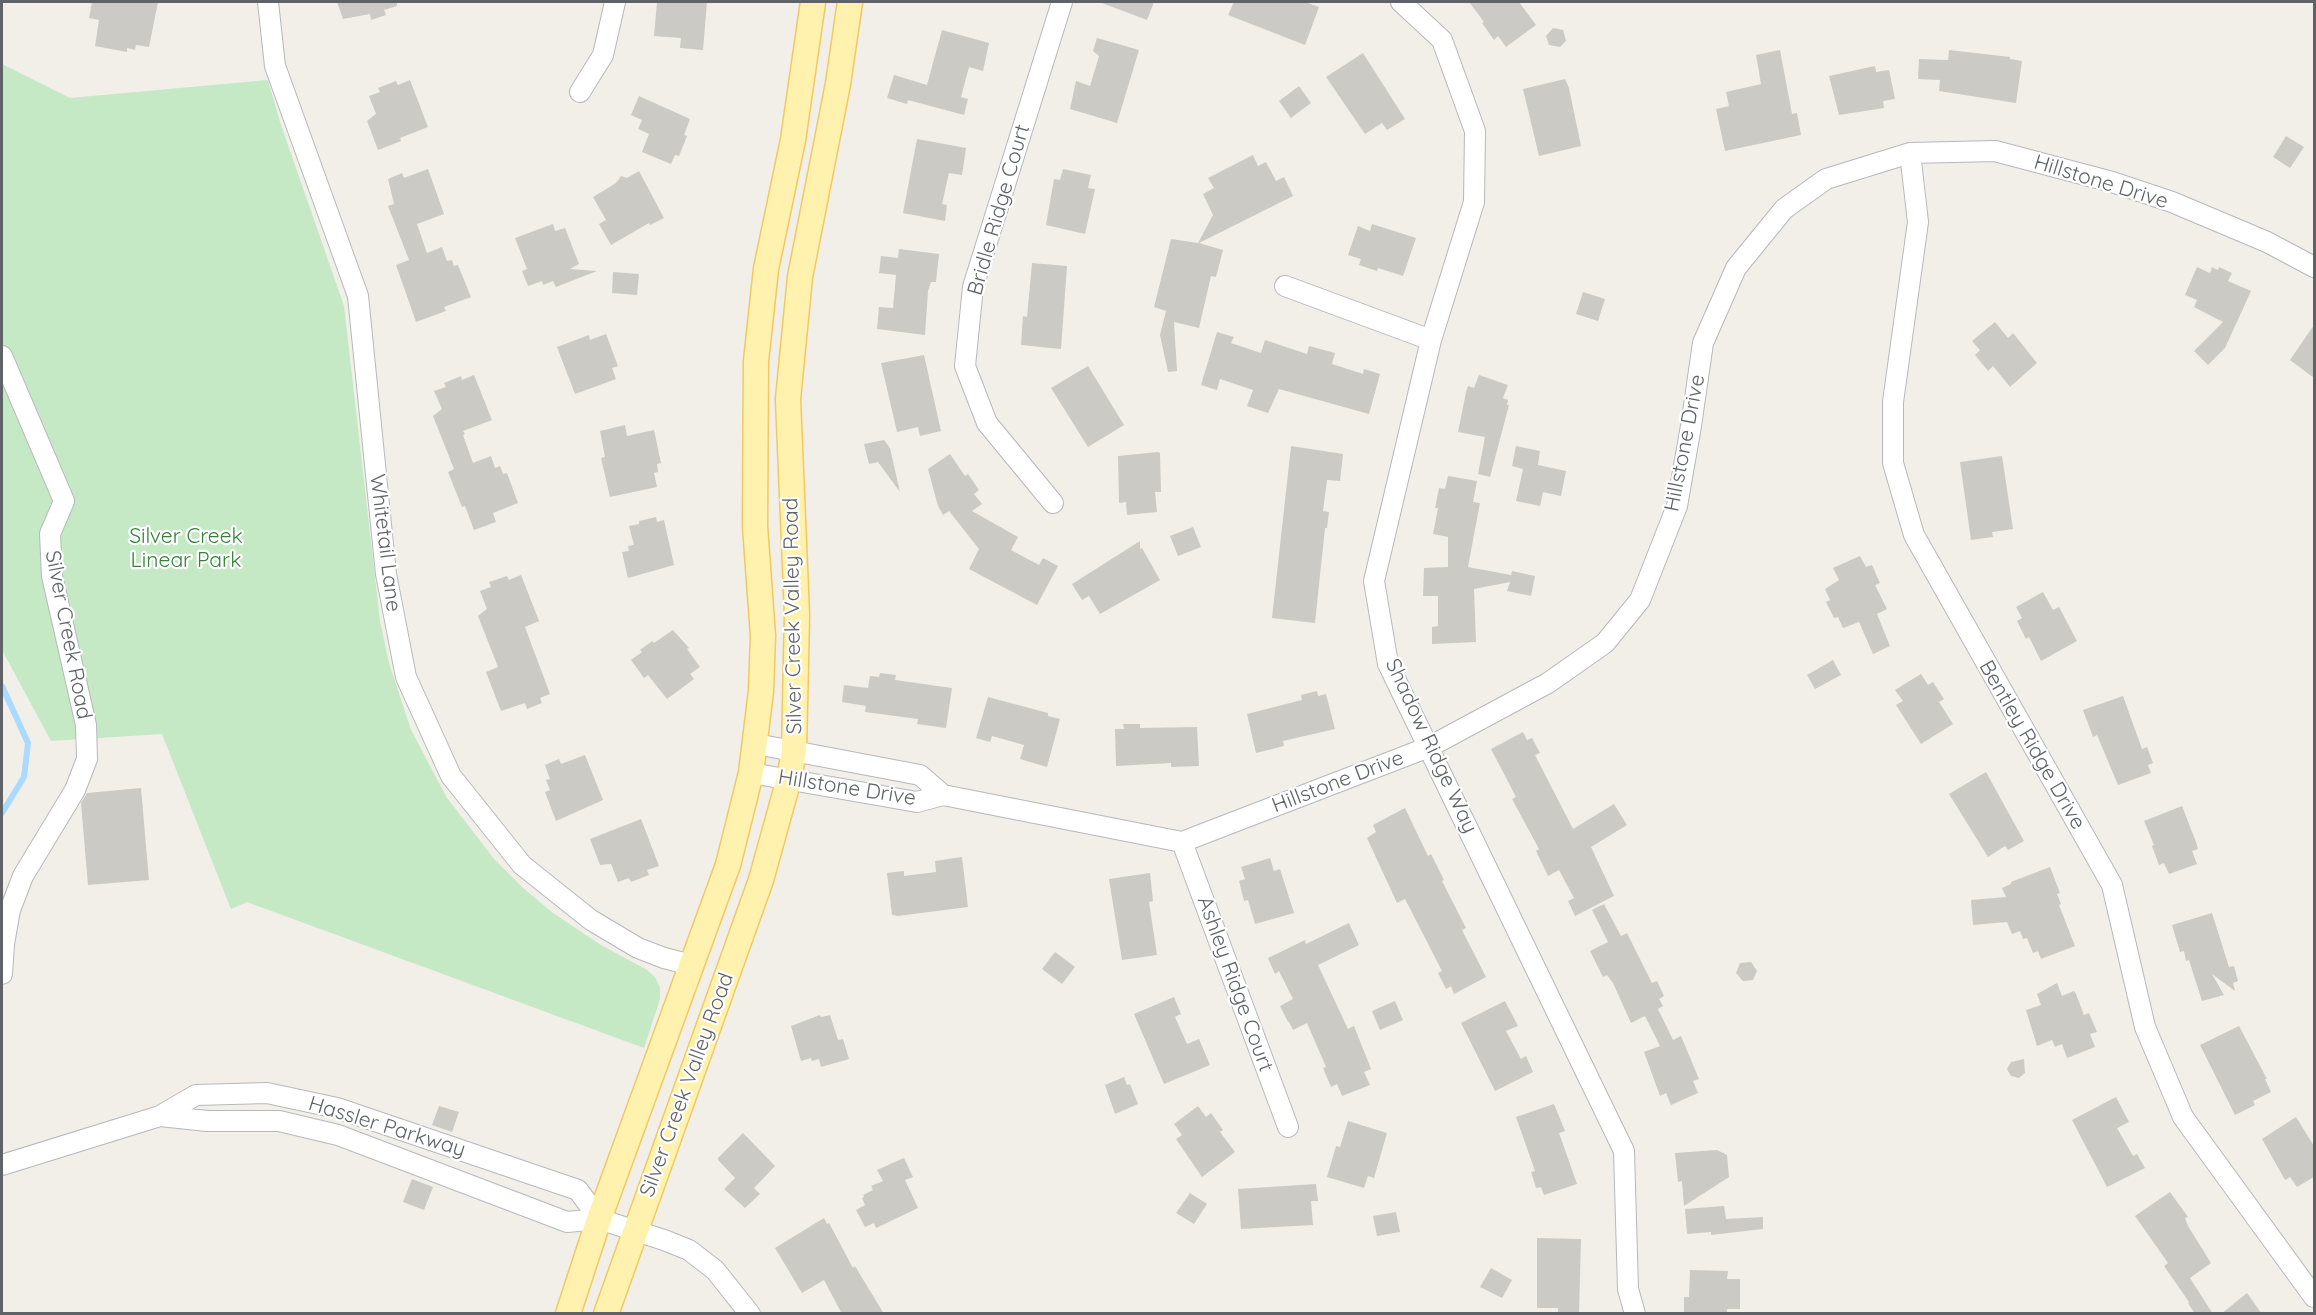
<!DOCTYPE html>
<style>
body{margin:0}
#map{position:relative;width:2316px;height:1315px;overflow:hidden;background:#f1efe8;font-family:Quicksand,sans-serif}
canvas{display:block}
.frame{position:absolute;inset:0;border:3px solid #5f6368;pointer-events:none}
</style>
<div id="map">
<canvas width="2316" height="1315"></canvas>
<div class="frame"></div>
</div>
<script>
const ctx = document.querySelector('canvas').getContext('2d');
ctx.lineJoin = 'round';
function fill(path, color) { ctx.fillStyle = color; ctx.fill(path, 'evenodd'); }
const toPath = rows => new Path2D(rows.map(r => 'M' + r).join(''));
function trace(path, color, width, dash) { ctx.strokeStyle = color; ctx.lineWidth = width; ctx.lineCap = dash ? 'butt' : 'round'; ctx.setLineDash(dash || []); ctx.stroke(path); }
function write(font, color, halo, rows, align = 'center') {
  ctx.font = font + ' Quicksand,sans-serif'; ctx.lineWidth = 4.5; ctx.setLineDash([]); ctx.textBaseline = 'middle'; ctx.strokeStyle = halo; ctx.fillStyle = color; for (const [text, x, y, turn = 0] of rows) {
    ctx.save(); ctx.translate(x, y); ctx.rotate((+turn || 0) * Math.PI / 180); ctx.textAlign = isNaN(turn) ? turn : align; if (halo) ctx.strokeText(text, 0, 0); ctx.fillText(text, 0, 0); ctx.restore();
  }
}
fill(toPath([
 [2,64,70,98,268,80,280,122,344,306,380,621,389,663,411,730,447,798,495,860,523,888,553,913,601,945,647,970,655,977,660,987,660,999,644,1048,247,902,231,909,162,734,51,741,2,650]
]), '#c5e8c5');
trace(toPath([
 [2,686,28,743,24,777,2,813]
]), '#aadaff', 6);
fill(toPath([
 [92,2,158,2,149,47,136,45,135,50,127,48,127,52,95,46,99,20,89,18],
 [337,2,397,2,397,6,384,10,386,15,371,20,370,14,343,19],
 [657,2,707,2,703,50,680,48,681,38,654,36],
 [1103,2,1154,2,1147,20,1102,3],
 [1234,2,1305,2,1319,7,1305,45,1228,15],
 [1469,2,1519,2,1536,25,1506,47,1498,36,1494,40,1482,23,1484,22],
 [1553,28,1563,30,1566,41,1560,47,1549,45,1546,36],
 [942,30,989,43,983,71,969,67,961,97,968,99,964,115,908,100,907,104,887,98,894,75,927,85],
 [1097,38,1139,50,1117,123,1070,109,1076,81,1090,86,1099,56,1093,51],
 [1780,50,1792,114,1797,113,1801,135,1725,151,1716,109,1729,106,1726,92,1761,84,1756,55],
 [1949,50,2010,57,2010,59,2022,61,2016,103,1939,91,1940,80,1918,79,1919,59,1948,60],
 [1363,53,1405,119,1387,130,1382,123,1365,134,1326,77],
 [1875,66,1876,72,1889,70,1895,99,1883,101,1884,108,1839,115,1829,76],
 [1565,79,1569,88,1581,146,1539,156,1523,89],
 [410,80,428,127,400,138,401,141,378,150,367,121,376,114,369,96,380,92,378,88,396,81,398,85],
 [1299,86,1311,103,1291,118,1279,101],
 [639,96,690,119,684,135,687,136,679,156,675,155,671,164,642,152,649,134,638,129,642,120,631,115],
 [2286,136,2304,147,2290,168,2273,157],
 [917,139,966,148,962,175,949,173,942,204,947,205,945,221,903,213],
 [1253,155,1258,166,1266,162,1276,181,1284,177,1293,196,1199,243,1223,250,1216,277,1211,276,1199,328,1174,322,1177,371,1168,372,1160,335,1166,311,1154,307,1171,239,1198,243,1213,215,1203,194,1214,188,1208,178],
 [428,169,444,214,417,224,427,253,442,247,447,261,452,260,454,266,458,265,471,297,444,307,446,311,416,322,396,265,409,260,388,206,394,204,388,179,402,173,404,178],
 [1063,169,1091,175,1088,188,1095,189,1085,234,1046,225,1054,179,1060,180],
 [639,171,664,218,650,225,649,223,611,245,599,224,606,220,593,197,616,183,621,176,627,178],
 [553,224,555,231,565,228,579,264,570,269,597,271,556,287,553,281,543,285,542,281,528,286,522,271,527,269,515,238],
 [1372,224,1416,238,1403,276,1378,268,1377,271,1359,265,1361,259,1348,255,1358,226,1370,231],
 [899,249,939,254,936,282,931,282,928,291,925,335,877,329,879,307,893,308,896,275,879,273,881,256,898,258],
 [1032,263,1067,266,1061,349,1021,345,1023,316,1027,317],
 [2197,267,2210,273,2212,267,2218,270,2219,267,2232,273,2228,281,2251,291,2225,348,2208,365,2194,351,2223,322,2194,307,2197,300,2185,295],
 [613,272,639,274,637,295,612,293],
 [1583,292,1605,299,1598,321,1576,314],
 [1995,322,2008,338,2013,333,2037,363,2010,387,1993,366,1988,371,1975,355,1980,350,1972,341],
 [2314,325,2314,378,2290,360],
 [1217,332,1234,337,1231,343,1261,353,1265,340,1307,354,1309,346,1335,353,1332,364,1363,374,1364,369,1380,374,1369,414,1279,389,1268,413,1247,406,1253,390,1220,379,1217,390,1201,385],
 [606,334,618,366,612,368,616,379,575,394,557,347,589,335,590,340],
 [924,355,941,431,920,436,918,427,897,432,881,363],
 [1088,366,1124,425,1088,447,1051,388],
 [474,375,492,420,463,431,465,434,463,435,473,463,491,456,495,468,500,466,503,474,507,473,518,503,493,513,496,522,474,530,465,506,462,507,448,472,454,469,433,416,442,409,434,391,446,387,444,383,461,376,462,380],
 [1479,375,1508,385,1503,398,1508,400,1507,405,1509,405,1490,477,1478,474,1485,437,1458,432,1466,392,1468,386,1474,388],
 [625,425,627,436,654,430,661,463,657,464,658,472,654,473,657,487,610,497,601,458,605,457,600,431],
 [884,440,890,448,900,492,878,462,869,464,864,444],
 [1291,446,1343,454,1340,481,1327,480,1323,511,1329,512,1327,528,1325,528,1315,623,1272,618],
 [1516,446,1540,451,1538,465,1566,471,1561,496,1543,492,1540,506,1516,501,1523,469,1512,466],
 [1158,452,1160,453,1161,492,1155,492,1157,512,1127,515,1126,502,1119,503,1118,456],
 [950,454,965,476,968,474,979,490,974,494,982,504,972,511,1018,537,1011,550,1039,565,1043,558,1058,566,1037,605,969,569,979,549,949,511,943,515,938,506,928,469],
 [2002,456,2013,529,1992,532,1993,537,1971,540,1960,462],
 [1448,476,1477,481,1473,502,1480,503,1468,567,1511,575,1512,571,1535,576,1531,596,1507,591,1510,582,1474,589,1476,642,1432,644,1432,627,1438,626,1438,596,1423,596,1424,568,1448,567,1448,537,1433,534,1438,508,1435,508,1439,488,1445,489],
 [656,517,657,522,664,520,674,565,628,578,622,552,629,551,628,546,634,545,629,526,639,524,639,521],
 [1193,527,1201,547,1178,556,1170,536],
 [1140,541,1140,549,1142,548,1160,580,1100,614,1089,596,1082,600,1072,584],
 [1860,556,1866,567,1872,565,1880,583,1875,585,1887,609,1877,614,1890,646,1873,654,1859,622,1843,628,1838,617,1834,618,1826,602,1830,600,1825,589,1839,580,1833,568],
 [521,575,539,621,525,627,550,694,540,698,542,703,527,709,525,703,501,711,486,672,498,667,478,616,487,609,480,591,491,587,489,582,507,576,509,580],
 [2043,592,2053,610,2059,607,2077,641,2041,661,2029,637,2026,639,2017,621,2022,618,2016,607],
 [673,630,689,648,687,649,700,667,690,674,694,679,667,699,648,675,644,678,631,660,642,652,640,650,652,641,654,643],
 [1833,660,1841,675,1815,689,1807,675],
 [880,673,896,675,895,680,952,688,946,728,917,724,918,719,865,712,866,706,842,702,844,685,868,688,870,676,879,677],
 [1921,674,1928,685,1933,682,1944,699,1939,702,1953,724,1921,744,1896,705,1903,701,1895,690],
 [1317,691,1318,696,1326,694,1335,729,1283,741,1284,746,1256,753,1247,714,1302,700,1301,695],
 [2123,696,2142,749,2147,747,2153,763,2148,765,2151,773,2118,785,2097,735,2093,737,2083,710],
 [988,697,1048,713,1048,716,1060,719,1047,767,1020,759,1024,745,992,736,990,742,976,738],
 [1123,724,1140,724,1140,728,1197,727,1199,766,1171,767,1171,763,1116,766,1115,729,1124,729],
 [1523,732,1527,740,1532,738,1540,753,1535,755,1573,829,1614,804,1627,825,1591,847,1614,896,1575,916,1568,901,1574,898,1559,870,1548,876,1536,851,1539,849,1512,799,1516,797,1491,749],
 [585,755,603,800,556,821,545,792,550,790,546,780,550,779,545,765,559,759,561,764],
 [1986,772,2024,841,2008,850,2005,846,1988,857,1949,794],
 [141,788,149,880,88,885,81,803,87,793],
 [2182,806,2196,842,2198,849,2192,851,2197,864,2169,874,2164,863,2159,865,2152,846,2154,845,2144,821],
 [1405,808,1428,856,1431,854,1444,880,1442,881,1466,928,1462,930,1486,977,1454,994,1451,986,1446,989,1438,973,1442,971,1405,899,1397,903,1367,838,1376,832,1373,825],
 [641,819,659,866,647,870,649,875,631,882,629,878,618,882,611,864,600,865,590,839],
 [962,857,968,907,898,916,892,915,887,873,904,871,904,876,936,872,935,861],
 [1270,858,1274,871,1280,869,1294,913,1255,924,1248,900,1244,901,1239,881,1245,879,1241,867],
 [2050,867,2060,893,2057,894,2061,904,2059,905,2075,946,2041,959,2038,951,2033,953,2027,938,2023,939,2020,931,2012,934,2007,922,1973,925,1971,900,2006,897,2002,888,2011,884,2011,882],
 [1150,873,1153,901,1149,902,1157,955,1122,960,1109,879],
 [1604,904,1621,936,1627,933,1652,983,1657,981,1664,996,1659,999,1663,1006,1658,1009,1673,1040,1681,1036,1699,1079,1693,1081,1698,1093,1671,1105,1666,1093,1660,1096,1644,1052,1660,1046,1645,1016,1631,1023,1613,983,1607,975,1603,977,1590,951,1608,942,1592,910],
 [2212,913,2229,967,2234,966,2238,981,2233,983,2235,991,2212,974,2224,995,2202,1001,2189,960,2186,961,2184,951,2180,952,2172,925],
 [1349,923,1359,945,1318,965,1348,1029,1354,1026,1371,1069,1364,1072,1370,1085,1342,1096,1337,1084,1331,1087,1323,1068,1326,1067,1307,1023,1293,1030,1289,1022,1288,1022,1280,1006,1293,999,1279,971,1275,974,1268,958,1305,940,1306,944],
 [1055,952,1075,967,1062,984,1042,969],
 [1751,962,1757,971,1753,980,1743,981,1736,973,1740,963],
 [2057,983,2062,996,2074,991,2076,994,2084,1015,2089,1013,2097,1032,2090,1034,2095,1047,2067,1058,2062,1044,2055,1047,2052,1040,2037,1046,2026,1010,2041,1005,2037,994],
 [1174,997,1181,1014,1175,1017,1187,1044,1199,1039,1210,1065,1164,1084,1134,1014],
 [1395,1001,1403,1020,1380,1030,1372,1011],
 [1505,1001,1518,1026,1506,1031,1521,1059,1526,1056,1533,1072,1495,1091,1461,1023],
 [820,1015,821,1017,830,1015,838,1040,843,1039,849,1059,821,1067,819,1059,812,1061,811,1058,801,1061,791,1026],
 [2239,1026,2267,1079,2265,1079,2271,1092,2253,1101,2255,1105,2235,1115,2200,1045],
 [2024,1059,2025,1073,2019,1078,2011,1076,2007,1069,2011,1062],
 [1124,1077,1127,1085,1130,1084,1138,1104,1115,1114,1105,1085],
 [2116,1097,2129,1122,2117,1128,2133,1156,2137,1154,2145,1168,2107,1187,2072,1120],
 [1554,1104,1565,1131,1559,1133,1577,1184,1544,1195,1541,1187,1536,1188,1531,1172,1535,1171,1516,1117],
 [439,1106,459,1112,452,1132,432,1125],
 [1198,1106,1206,1117,1211,1113,1223,1130,1220,1132,1235,1152,1202,1177,1176,1139,1182,1135,1174,1124],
 [2296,1117,2314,1146,2314,1177,2297,1187,2290,1177,2285,1180,2262,1139],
 [1348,1121,1387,1133,1374,1178,1368,1176,1364,1188,1327,1177,1336,1146,1340,1147],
 [743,1133,775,1166,754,1188,760,1194,745,1208,724,1189,735,1178,718,1160,718,1158],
 [1717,1150,1727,1155,1729,1177,1684,1206,1682,1181,1678,1182,1675,1153],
 [904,1158,913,1177,905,1180,918,1208,876,1228,874,1223,865,1227,856,1210,865,1205,862,1198,864,1197,863,1195,873,1190,871,1186,883,1181,877,1170],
 [412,1179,433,1187,424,1210,403,1202],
 [1316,1184,1318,1201,1311,1201,1313,1225,1241,1229,1238,1189],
 [2170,1192,2188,1217,2185,1218,2188,1226,2211,1263,2190,1278,2213,1314,2195,1314,2188,1303,2189,1302,2164,1266,2168,1263,2135,1216],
 [1190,1193,1207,1204,1194,1224,1176,1213],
 [1724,1206,1726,1219,1763,1217,1763,1229,1711,1235,1711,1232,1687,1234,1685,1209],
 [1396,1212,1400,1232,1377,1236,1373,1216],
 [824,1218,827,1224,829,1223,853,1268,855,1266,884,1314,842,1314,824,1280,802,1293,775,1248],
 [1537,1238,1581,1239,1579,1314,1558,1314,1558,1308,1537,1308],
 [1491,1268,1512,1280,1502,1298,1480,1287],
 [1690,1270,1728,1271,1727,1279,1740,1279,1740,1309,1727,1309,1727,1314,1684,1314,1684,1297,1689,1297],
 [2247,1293,2262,1314,2221,1314]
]), '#cccac5');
const minor = toPath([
 [268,2,275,66,358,296,386,574,406,677,451,776,522,865,591,920,638,948,664,958,692,965],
 [1401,2,1442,40,1475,131,1474,202,1431,340,1374,581,1388,664,1624,1151,1628,1289,1635,1314],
 [580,92,603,55,615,2],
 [1910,153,1918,222,1893,402,1893,463,1914,535,2112,885,2145,1027,2183,1117,2314,1297],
 [1285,286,1431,340],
 [2,356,64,501,50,534,52,576,86,725,87,759,75,790,23,876,10,910,4,944,2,974],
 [1053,503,987,423,965,366,973,287,1062,2],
 [756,744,920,775,943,795],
 [751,773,917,802,943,795,1182,842,1429,747,1548,683,1605,643,1640,600,1677,506,1691,426,1703,343,1736,268,1784,209,1826,179,1910,153,1995,151,2112,182,2172,202,2267,242,2314,267],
 [1182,842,1288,1127],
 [160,1116,207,1121,279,1121,338,1135,567,1222,599,1219,664,1240,689,1250,715,1270,750,1314],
 [2,1165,160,1116,196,1095,267,1093,337,1108,578,1190,599,1219]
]);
const major = toPath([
 [568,1314,599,1219,728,865,751,773,761,691,763,636,755,526,756,361,766,269,793,140,813,2],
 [606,1314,761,880,789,779,794,751,797,615,788,399,800,277,838,84,850,2]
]);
trace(minor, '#b5b8bc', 22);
trace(major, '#f2c960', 27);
trace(minor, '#fff', 20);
trace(major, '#fff2af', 24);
write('21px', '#5f6368', '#fff', [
 ["Hillstone Drive",2101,182,17],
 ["Bridle Ridge Court",999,210,-74],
 ["Hillstone Drive",1685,443,-79],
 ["Whitetail Lane",385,543,83],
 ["Silver Creek Valley Road",793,616,-91],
 ["Silver Creek Road",68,635,79],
 ["Bentley Ridge Drive",2032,745,60],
 ["Shadow Ridge Way",1431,746,65],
 ["Hillstone Drive",1338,782,-21],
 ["Hillstone Drive",847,788,9],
 ["Ashley Ridge Court",1235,984,70],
 ["Silver Creek Valley Road",687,1085,-70],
 ["Hassler Parkway",387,1127,17]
]);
write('21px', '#348238', '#fff', [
 ["Silver Creek",186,537],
 ["Linear Park",186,561]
]);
</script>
